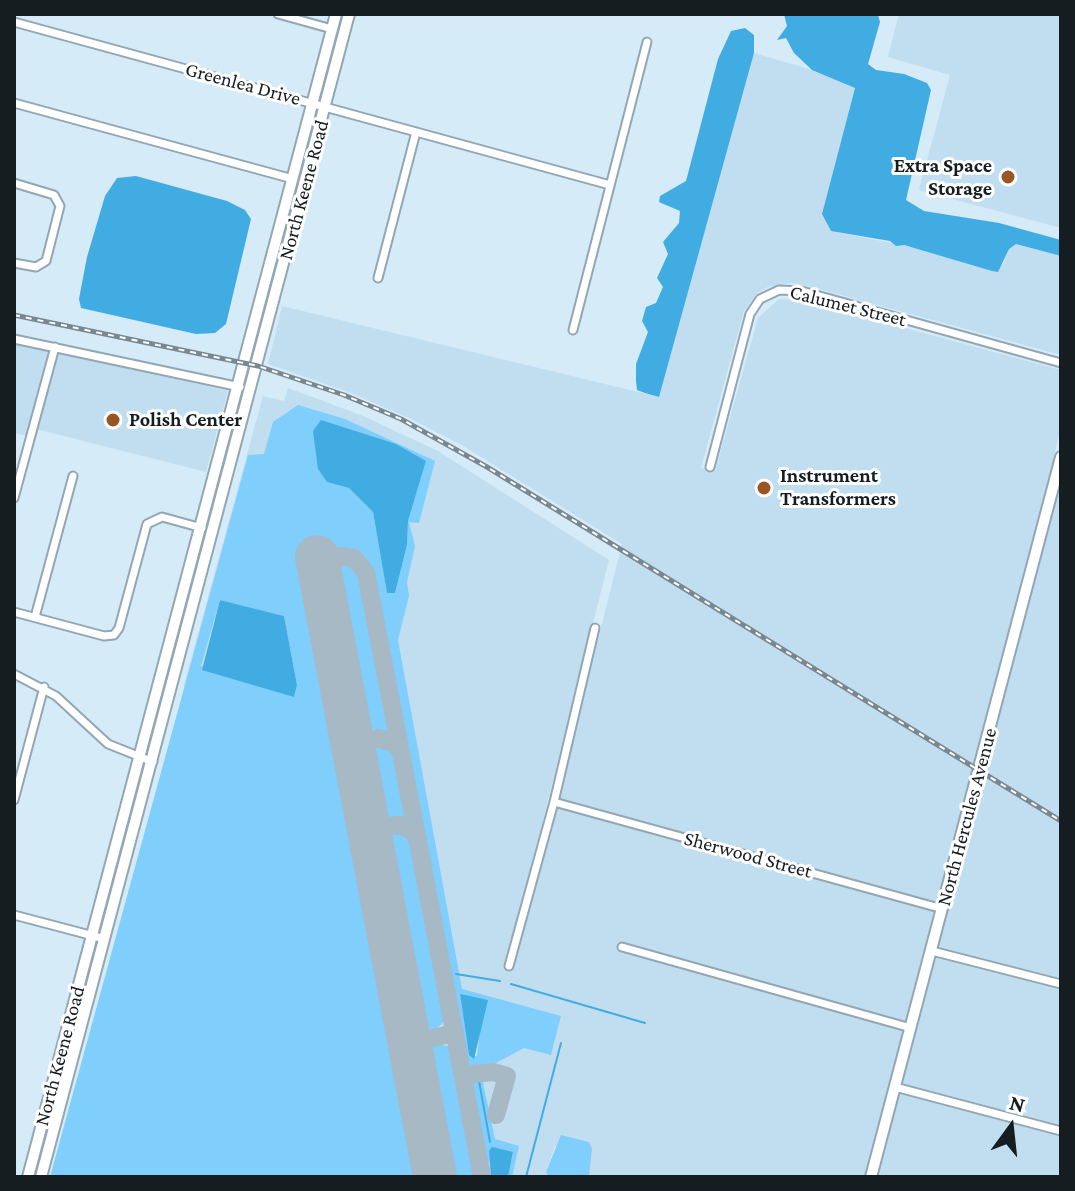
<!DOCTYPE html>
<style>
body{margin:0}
#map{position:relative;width:1075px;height:1191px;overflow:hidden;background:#d5ebf8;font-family:"Crimson Pro",serif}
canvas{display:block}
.frame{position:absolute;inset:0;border:16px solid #151d21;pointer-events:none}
.north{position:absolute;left:971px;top:1087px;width:80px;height:80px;-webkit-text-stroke:6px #fff;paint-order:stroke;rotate:15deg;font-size:22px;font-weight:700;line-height:32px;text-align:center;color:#151d21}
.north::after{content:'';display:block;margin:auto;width:28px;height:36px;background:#151d21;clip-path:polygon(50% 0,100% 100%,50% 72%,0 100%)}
</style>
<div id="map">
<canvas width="1075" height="1191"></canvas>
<div class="frame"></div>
<div class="north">N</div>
</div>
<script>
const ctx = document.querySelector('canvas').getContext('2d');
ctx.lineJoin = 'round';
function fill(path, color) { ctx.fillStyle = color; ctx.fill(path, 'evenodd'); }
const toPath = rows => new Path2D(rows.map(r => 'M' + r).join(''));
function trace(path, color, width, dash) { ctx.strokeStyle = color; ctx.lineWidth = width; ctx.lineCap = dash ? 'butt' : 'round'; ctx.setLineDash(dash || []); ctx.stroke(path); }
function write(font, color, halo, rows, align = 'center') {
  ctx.font = font + ' "Crimson Pro",serif'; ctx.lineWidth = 6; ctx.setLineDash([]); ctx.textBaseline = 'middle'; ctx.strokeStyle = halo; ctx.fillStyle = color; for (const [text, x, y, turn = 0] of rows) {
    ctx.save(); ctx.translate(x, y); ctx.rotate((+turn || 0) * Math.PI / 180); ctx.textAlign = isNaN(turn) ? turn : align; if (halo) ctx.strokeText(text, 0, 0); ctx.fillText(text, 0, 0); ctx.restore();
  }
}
fill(toPath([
 [899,14,1061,14,1061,228,919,190,950,75,888,57],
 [754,53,812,70,855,87,822,214,831,231,1003,265,1009,248,1016,244,1061,256,1061,355,804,285,790,283,768,287,757,293,744,311,701,468,715,471,758,318,779,299,801,300,1061,370,1061,426,1022,592,940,904,558,799,622,544,463,446,411,419,351,393,268,364,282,306,659,397],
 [16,343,50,350,27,436,14,433],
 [57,352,228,391,206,472,36,429],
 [288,388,361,415,438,451,609,560,505,969,512,970,556,806,938,911,909,1023,620,942,618,949,907,1030,868,1177,589,1177,592,1149,555,1146,546,1172,549,1177,391,1177,184,685,263,396,284,401],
 [1061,471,1061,980,937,948],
 [934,956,1061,988,1061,1127,900,1084],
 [898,1092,1061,1135,1061,1177,875,1177]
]), '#c1def0');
fill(toPath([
 [298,405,345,419,435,461,419,523,409,522,415,546,407,582,409,596,398,640,462,989,561,1016,551,1055,524,1048,496,1063,475,1068,466,1064,369,569,354,553,341,551,305,557,424,1177,50,1177,248,455,264,454,273,422],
 [336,428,426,461,408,521,407,545,395,593,387,593,373,512,349,488,327,482,318,469,318,456],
 [220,600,284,616,297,685,294,697,201,666],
 [460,994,480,1032,477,1056,469,1055],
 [345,561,355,564,361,573,392,734,375,730,362,733,332,572,336,563],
 [376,744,387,746,396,755,409,821,397,817,379,820,366,755],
 [396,832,406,833,413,841,447,1019,436,1029,424,1029,417,1022,384,847,389,836],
 [434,1044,448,1046,453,1051,477,1177,446,1177,424,1059],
 [482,1078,495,1139,519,1146,512,1177,508,1177,513,1152,489,1161,491,1177,486,1177,469,1089,473,1079],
 [561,1135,589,1142,592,1149,589,1177,549,1177,546,1172]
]), '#7fcefb');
fill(toPath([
 [784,14,878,15,880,22,868,64,876,70,904,74,927,83,931,90,906,200,924,211,999,223,1061,240,1061,256,1016,244,1009,249,998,272,992,271,904,245,896,246,890,241,831,231,822,214,855,88,812,70,794,53,786,38,777,40,787,26],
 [745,28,754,35,754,53,659,397,645,393,637,390,636,381,636,364,648,332,642,321,646,307,656,303,663,287,657,278,668,254,663,242,679,223,680,211,659,202,660,196,686,181,718,59,731,31],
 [136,176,227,201,245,210,251,219,226,324,215,333,196,334,81,308,79,299,87,257,105,196,117,178],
 [321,420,396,444,426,461,408,521,407,545,395,593,387,593,373,512,349,488,327,482,318,469,313,431],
 [220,600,284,616,297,685,294,697,202,670],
 [460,994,488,1000,474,1059,469,1055],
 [492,1147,513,1152,508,1177,491,1177,489,1151]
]), '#41ace2');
trace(toPath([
 [456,974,500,981],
 [511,984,645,1023],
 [479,1081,490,1142],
 [526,1177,561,1043]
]), '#41ace2', 2);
trace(toPath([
 [322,581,326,566,342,556,354,558,366,573,401,753],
 [356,759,363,744,378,738,395,744,401,753,482,1177],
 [373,850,381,830,389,826,400,825,411,830,418,840],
 [409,1043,455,1033],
 [463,1075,493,1072,507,1076,496,1115]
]), '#a6b9c4', 18);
trace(toPath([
 [317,557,435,1177]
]), '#a6b9c4', 44);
const street = toPath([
 [278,14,332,29],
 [14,22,610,185],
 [14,103,293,179],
 [14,183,54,195,60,206,46,261,36,267,14,263],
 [378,278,416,132],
 [573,330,647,42],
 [14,339,240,387],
 [710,467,750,314,760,299,779,290,802,291,1061,363],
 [14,498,55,347],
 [14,612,104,636,114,635,119,628,147,524,162,517,202,528],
 [35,617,73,476],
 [14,674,56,696,108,744,153,762],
 [14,800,44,687],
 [554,802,943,909],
 [14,915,105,939],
 [622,947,911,1028],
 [932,951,1061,984],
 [509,966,554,802,595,628],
 [895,1087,1061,1131]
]);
const secondary = toPath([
 [28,1177,336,14],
 [41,1177,349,14],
 [871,1177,1061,457]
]);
trace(street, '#92a6b3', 11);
trace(secondary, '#92a6b3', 14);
trace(street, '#fff', 7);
trace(secondary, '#fff', 10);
const rail = toPath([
 [14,315,258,366,344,395,401,419,487,467,1061,821]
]);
trace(rail, '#788790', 5);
trace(rail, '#fff', 2, [6]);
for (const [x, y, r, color] of [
 [1008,177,8,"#995624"],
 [113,420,8,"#995624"],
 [764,488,8,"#995624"]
]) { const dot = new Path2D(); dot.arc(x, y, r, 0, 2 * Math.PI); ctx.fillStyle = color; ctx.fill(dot); trace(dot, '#fff', 3); }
write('20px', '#151d21', '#fff', [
 ["Greenlea Drive",243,84,15],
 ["North Keene Road",304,190,-75],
 ["Calumet Street",848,306,14],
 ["North Hercules Avenue",967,817,-75],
 ["Sherwood Street",748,855,15],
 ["North Keene Road",60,1056,-75]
]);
write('bold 20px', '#151d21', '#fff', [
 ["Extra Space",992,166,"right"],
 ["Storage",992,189,"right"],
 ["Polish Center",129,420],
 ["Instrument",780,476],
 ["Transformers",780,499]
], 'left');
</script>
